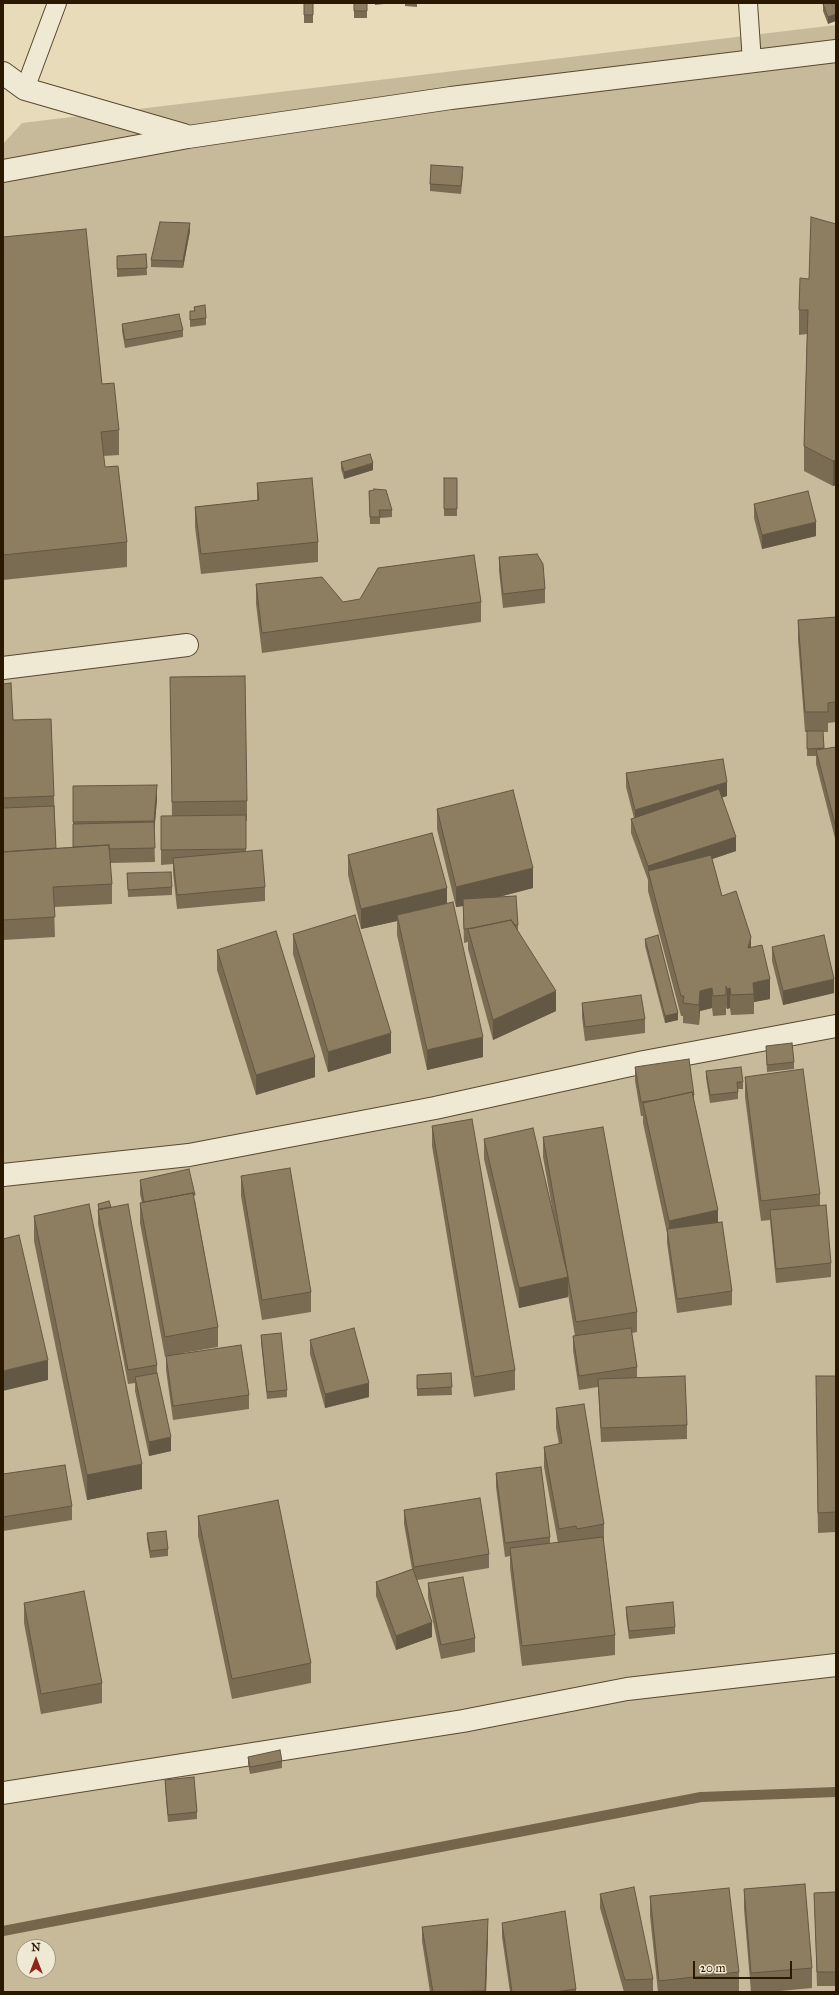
<!DOCTYPE html>
<style>
body{margin:0}
#map{position:relative;width:839px;height:1995px;overflow:hidden;background:#e7dbba;font-family:"IM FELL Great Primer",serif}
canvas{display:block}
.frame{position:absolute;inset:0;border:4px solid #2b1800;pointer-events:none}
.north{position:absolute;left:16px;top:1939px;width:40px;height:40px;box-sizing:border-box;background:#efe8d2;border:1px solid #a1957e;border-radius:50%;rotate:0deg;font-size:11px;font-weight:700;line-height:16px;text-align:center;color:#2b1800}
.north::after{content:'';display:block;margin:auto;width:14px;height:18px;background:#8f2418;clip-path:polygon(50% 0,100% 100%,50% 72%,0 100%)}
.scale{position:absolute;left:693px;top:1961px;width:99px;height:18px;box-sizing:border-box;border:2px solid #2b1800;border-top:0;padding-left:5px;font-size:12px;line-height:14px;white-space:nowrap;color:#2b1800;-webkit-text-stroke:3px #efe8d2;paint-order:stroke}
</style>
<div id="map">
<canvas width="839" height="1995"></canvas>
<div class="frame"></div>
<div class="north">N</div>
<div class="scale">20 m</div>
</div>
<script>
const ctx = document.querySelector('canvas').getContext('2d');
ctx.lineJoin = 'round';
function fill(path, color) { ctx.fillStyle = color; ctx.fill(path, 'evenodd'); }
const toPath = rows => new Path2D(rows.map(r => 'M' + r).join(''));
function trace(path, color, width, dash) { ctx.strokeStyle = color; ctx.lineWidth = width; ctx.lineCap = dash ? 'butt' : 'round'; ctx.setLineDash(dash || []); ctx.stroke(path); }
fill(toPath([
 [836,25,836,1992,3,1992,3,144,22,123],
 [24,1947,48,1947,48,1971,24,1971]
]), '#c7ba9a');
trace(toPath([
 [3,1931,701,1797,836,1792]
]), '#75654a', 10);
const service = toPath([
 [748,3,752,62],
 [25,89,57,3]
]);
const minor = toPath([
 [3,668,187,645],
 [3,1175,189,1155,435,1108,644,1062,836,1026],
 [3,1793,463,1721,627,1689,836,1665]
]);
const tertiary = toPath([
 [3,73,25,89,184,135],
 [3,171,188,137,451,98,836,51]
]);
trace(service, '#5a492e', 20);
trace(minor, '#5a492e', 24);
trace(tertiary, '#5a492e', 24);
trace(service, '#efe8d2', 18);
trace(minor, '#efe8d2', 22);
trace(tertiary, '#efe8d2', 22);
fill(toPath([
 [304,3,313,3,313,23,304,23],
 [354,3,367,3,367,18,354,18],
 [375,3,384,3,384,4,375,5],
 [405,3,417,3,417,7,405,6],
 [836,3,828,24,823,11,823,4],
 [463,174,461,194,430,191,430,184],
 [836,224,836,485,833,486,804,471,804,446,807,334,799,335,799,310,809,279],
 [190,231,183,268,151,267,151,260],
 [3,237,102,384,119,430,119,455,103,456,105,467,127,542,127,567,3,580],
 [146,254,147,275,117,277,117,256],
 [194,307,206,318,206,325,190,327,190,311,194,311],
 [122,324,183,330,183,337,125,348,122,331],
 [341,462,373,470,344,479,341,469],
 [444,478,457,478,457,516,444,516],
 [257,483,318,542,318,562,201,574,195,527,195,507,257,500],
 [369,491,392,510,392,517,380,518,380,524,370,524],
 [754,504,816,536,762,549,754,518],
 [499,557,545,589,545,603,503,608,499,571],
 [256,584,343,602,481,602,481,622,262,653,256,604],
 [836,617,836,722,828,723,828,732,823,732,824,749,836,747,836,842,816,764,816,756,807,756,807,732,805,732,798,640,798,620],
 [3,684,13,720,54,796,56,848,73,847,73,786,157,799,154,832,155,862,110,863,112,884,112,904,54,907,55,937,3,940],
 [170,697,247,801,247,821,246,821,246,851,265,887,265,901,177,909,173,872,173,864,161,865,161,830,172,816],
 [626,773,727,796,722,797,736,851,712,859,722,896,751,947,770,999,754,1002,754,1014,731,1015,730,1008,727,1009,726,1007,726,1015,713,1016,712,1008,700,1011,699,1025,683,1023,683,1016,681,1016,648,891,648,880,631,833,631,819,634,818,626,787],
 [437,809,533,888,499,897,518,925,518,931,556,1011,493,1040,468,949,468,942,464,943,463,906,456,907,437,829],
 [348,855,447,904,483,1057,427,1070,397,935,397,921,361,929,348,875],
 [127,873,172,887,172,895,128,897],
 [293,934,391,1053,328,1072,293,954],
 [645,939,678,1020,665,1023,645,946],
 [772,947,834,993,783,1005,772,961],
 [217,950,315,1077,256,1095,217,970],
 [582,1003,645,1019,645,1033,585,1041,582,1017],
 [766,1046,794,1062,794,1069,767,1072],
 [635,1067,694,1095,694,1100,732,1291,732,1305,677,1313,667,1243,667,1233,643,1123,643,1116,641,1116,635,1081],
 [706,1071,743,1082,743,1089,738,1089,738,1099,710,1103,706,1078],
 [745,1077,820,1194,820,1205,831,1263,831,1277,776,1283,770,1220,761,1221,745,1097],
 [432,1126,515,1370,515,1390,474,1397,432,1146],
 [543,1137,637,1312,637,1332,632,1333,637,1367,637,1378,687,1425,687,1439,601,1442,598,1387,579,1390,573,1350,573,1336,575,1336,568,1294,568,1297,519,1308,484,1159,484,1139,554,1218,543,1157],
 [241,1176,311,1292,311,1312,262,1320,241,1196],
 [140,1180,195,1201,218,1327,218,1347,183,1353,249,1395,249,1409,173,1420,166,1370,166,1356,165,1357,140,1223,140,1203,142,1203,140,1194],
 [98,1204,111,1207,157,1365,157,1373,171,1451,149,1456,135,1391,135,1383,128,1384,98,1224],
 [34,1216,142,1489,87,1500,34,1241],
 [261,1335,287,1390,287,1397,267,1399,261,1342],
 [310,1340,369,1397,325,1408,310,1354],
 [451,1373,452,1395,417,1396,417,1375],
 [836,1376,836,1532,818,1533,816,1396],
 [556,1408,604,1524,604,1544,615,1635,615,1655,522,1666,510,1568,510,1556,505,1557,496,1487,496,1473,550,1537,550,1544,558,1543,544,1467,544,1447,559,1444,556,1428],
 [3,1474,72,1506,72,1520,3,1531],
 [404,1510,489,1554,489,1568,417,1580,432,1637,396,1650,376,1596,376,1582,412,1569,404,1524],
 [198,1516,311,1663,311,1683,232,1699,198,1536],
 [147,1533,168,1549,168,1556,150,1558,147,1540],
 [428,1583,475,1638,475,1652,441,1659,428,1598],
 [24,1603,102,1683,102,1703,41,1714,24,1623],
 [626,1607,675,1627,675,1634,629,1639,626,1615],
 [248,1757,282,1761,282,1768,250,1774,248,1764],
 [165,1780,197,1812,197,1819,168,1822,165,1787],
 [744,1889,812,1968,812,1988,769,1992,751,1992,744,1909],
 [836,1892,836,1986,817,1986,814,1893],
 [600,1894,653,1979,653,1992,624,1992,600,1908],
 [650,1896,739,1972,739,1992,658,1992,650,1916],
 [502,1923,576,1989,576,1992,510,1992,502,1937],
 [422,1927,488,1933,486,1992,430,1992,422,1941]
]), '#796c53');
fill(toPath([
 [836,14,836,21,828,24,828,17],
 [190,223,190,231,183,268,183,261],
 [836,460,836,485,833,486,833,461],
 [373,463,373,470,344,479,344,472],
 [816,522,816,536,762,549,762,535],
 [727,782,727,796,635,824,635,810],
 [157,785,157,799,154,835,154,821],
 [736,837,736,851,650,880,648,871,648,866],
 [533,868,533,888,463,906,463,899,463,906,456,907,456,887],
 [447,888,447,908,397,915,397,921,361,929,361,909],
 [751,937,751,957,748,948],
 [770,979,770,999,754,1002,753,983],
 [834,979,834,993,783,1005,783,991],
 [712,988,712,1008,700,1011,699,1025,699,1005,700,991],
 [730,988,730,1008,727,1009,727,989],
 [556,991,556,1011,493,1040,493,1020],
 [678,1013,678,1020,665,1023,665,1016],
 [391,1033,391,1053,328,1072,328,1052],
 [483,1037,483,1057,427,1070,427,1050],
 [315,1057,315,1077,256,1095,256,1075],
 [718,1210,718,1230,669,1241,669,1221],
 [568,1277,568,1297,519,1308,519,1288],
 [48,1360,48,1380,3,1391,3,1371],
 [369,1383,369,1397,325,1408,325,1394],
 [171,1437,171,1451,149,1456,149,1442],
 [142,1464,142,1489,87,1500,87,1475],
 [432,1622,432,1637,396,1650,396,1636],
 [488,1919,488,1933,486,1992,485,1992]
]), '#635844');
const building = toPath([
 [304,3,313,3,313,15,304,15,304,3],
 [354,3,367,3,367,11,354,11,354,3],
 [825,3,836,3,836,14,828,17,823,4,825,3],
 [431,165,463,167,461,186,430,184,431,165],
 [811,217,836,224,836,460,833,461,804,446,808,310,799,310,800,278,809,279,811,217],
 [160,222,190,223,183,261,151,260,160,222],
 [86,229,102,384,114,383,119,430,101,432,105,467,118,466,127,542,3,555,3,237,86,229],
 [146,254,147,268,117,269,117,256,146,254],
 [205,305,206,318,190,320,190,311,195,311,194,307,205,305],
 [179,314,183,330,125,340,122,324,179,314],
 [370,454,373,463,344,472,341,462,370,454],
 [312,478,318,542,201,554,195,507,259,500,257,483,312,478],
 [444,478,457,478,457,509,444,509,444,478],
 [374,489,386,490,392,510,379,510,380,517,370,517,369,491,374,490,374,489],
 [808,491,816,522,762,535,754,504,808,491],
 [537,554,543,564,545,589,503,594,499,557,537,554],
 [474,555,481,602,262,633,256,584,322,577,343,602,360,599,378,568,474,555],
 [836,617,836,702,828,703,828,712,805,712,798,620,836,617],
 [245,676,247,801,172,802,170,677,245,676],
 [11,683,13,720,51,719,54,796,3,798,3,684,11,683],
 [807,731,823,731,824,748,807,749,807,731],
 [836,747,836,828,816,750,836,747],
 [723,759,727,782,635,810,626,773,723,759],
 [157,785,154,821,73,822,73,786,157,785],
 [719,789,736,837,648,866,631,819,719,789],
 [513,790,533,868,456,887,437,809,513,790],
 [54,806,56,848,3,852,3,808,54,806],
 [246,815,246,849,161,850,161,816,246,815],
 [154,822,155,848,109,849,109,845,73,847,73,824,154,822],
 [432,833,447,888,361,909,348,855,432,833],
 [109,845,112,884,53,887,55,917,3,920,3,852,109,845],
 [262,850,265,887,177,895,173,858,262,850],
 [711,855,722,896,736,891,751,937,748,948,762,945,770,979,753,983,754,994,731,995,730,988,727,989,726,986,726,995,713,996,712,988,700,991,699,1005,683,1003,684,996,681,996,648,871,711,855],
 [171,872,172,887,128,890,127,873,171,872],
 [516,896,518,925,515,925,511,920,473,928,464,929,463,899,516,896],
 [453,902,483,1037,427,1050,397,915,453,902],
 [355,915,391,1033,328,1052,293,934,355,915],
 [511,920,556,991,493,1020,468,929,511,920],
 [276,931,315,1057,256,1075,217,950,276,931],
 [658,935,678,1013,665,1016,645,939,658,935],
 [824,935,834,979,783,991,772,947,824,935],
 [641,995,645,1019,585,1027,582,1003,641,995],
 [792,1043,794,1062,767,1065,766,1046,792,1043],
 [689,1059,694,1095,693,1095,692,1092,656,1100,641,1102,635,1067,689,1059],
 [741,1067,743,1082,737,1082,738,1092,710,1095,706,1071,741,1067],
 [803,1069,820,1194,761,1201,745,1077,803,1069],
 [692,1092,718,1210,669,1221,643,1103,692,1092],
 [472,1119,515,1370,474,1377,432,1126,472,1119],
 [603,1127,637,1312,576,1322,543,1137,603,1127],
 [533,1128,568,1277,519,1288,484,1139,533,1128],
 [290,1168,311,1292,262,1300,241,1176,290,1168],
 [189,1169,195,1195,194,1195,193,1193,144,1202,140,1180,189,1169],
 [193,1193,218,1327,165,1337,140,1203,193,1193],
 [109,1201,111,1207,99,1209,98,1204,109,1201],
 [89,1204,142,1464,87,1475,34,1216,89,1204],
 [128,1204,157,1365,128,1370,98,1210,128,1204],
 [826,1205,831,1263,776,1269,770,1210,826,1205],
 [722,1222,732,1291,677,1299,667,1229,722,1222],
 [19,1235,48,1360,3,1371,3,1239,19,1235],
 [354,1328,369,1383,325,1394,310,1340,354,1328],
 [631,1328,637,1367,579,1376,573,1336,631,1328],
 [281,1333,287,1390,267,1392,261,1335,281,1333],
 [241,1345,249,1395,173,1406,166,1356,241,1345],
 [157,1373,171,1437,149,1442,135,1377,157,1373],
 [451,1373,452,1387,417,1389,417,1375,451,1373],
 [685,1376,687,1425,601,1428,598,1379,685,1376],
 [816,1376,836,1376,836,1512,818,1513,816,1376],
 [584,1404,604,1524,577,1529,576,1526,559,1529,544,1447,562,1443,556,1408,584,1404],
 [65,1465,72,1506,3,1517,3,1474,65,1465],
 [541,1467,550,1537,505,1543,496,1473,541,1467],
 [480,1498,489,1554,414,1567,404,1510,480,1498],
 [278,1500,311,1663,232,1679,198,1516,278,1500],
 [166,1531,168,1549,150,1551,147,1533,166,1531],
 [603,1537,615,1635,522,1646,510,1548,603,1537],
 [413,1569,432,1622,396,1636,376,1582,413,1569],
 [463,1577,475,1638,441,1645,428,1583,463,1577],
 [84,1591,102,1683,41,1694,24,1603,84,1591],
 [673,1602,675,1627,629,1631,626,1607,673,1602],
 [280,1750,282,1761,250,1767,248,1757,280,1750],
 [194,1777,197,1812,168,1815,165,1780,194,1777],
 [805,1884,812,1968,751,1973,744,1889,805,1884],
 [634,1887,653,1979,625,1980,600,1894,634,1887],
 [729,1888,739,1972,659,1981,650,1896,729,1888],
 [836,1892,836,1972,817,1972,814,1893,836,1892],
 [565,1911,576,1989,555,1992,512,1992,502,1923,565,1911],
 [488,1919,485,1991,433,1992,422,1927,488,1919]
]);
fill(building, '#8d7d61');
trace(building, '#635844', 1);
</script>
